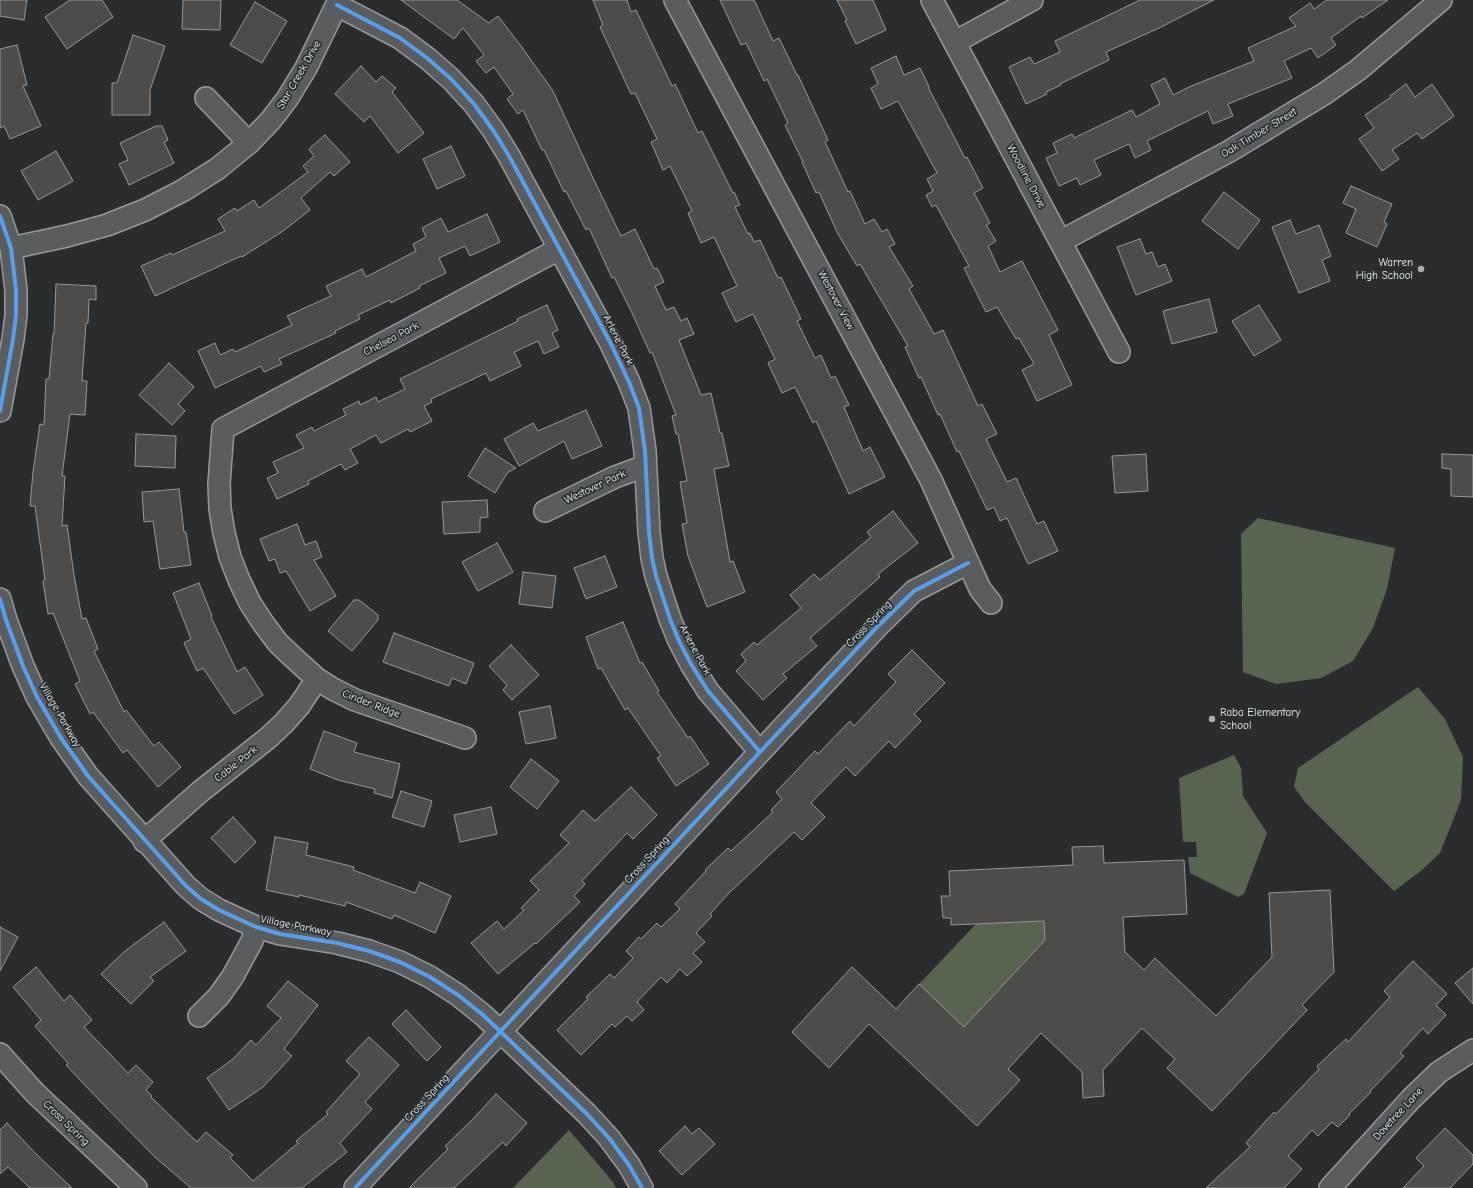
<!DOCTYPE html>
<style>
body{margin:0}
canvas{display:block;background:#2b2c2d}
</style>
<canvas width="1473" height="1188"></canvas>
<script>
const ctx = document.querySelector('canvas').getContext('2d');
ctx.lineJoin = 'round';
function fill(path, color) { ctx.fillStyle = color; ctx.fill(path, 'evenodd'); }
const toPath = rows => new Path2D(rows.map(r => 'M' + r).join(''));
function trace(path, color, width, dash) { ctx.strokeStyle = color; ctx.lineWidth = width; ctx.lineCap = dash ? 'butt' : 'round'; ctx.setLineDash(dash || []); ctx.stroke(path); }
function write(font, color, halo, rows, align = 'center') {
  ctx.font = font + ' "Comic Neue",sans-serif'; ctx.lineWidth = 3.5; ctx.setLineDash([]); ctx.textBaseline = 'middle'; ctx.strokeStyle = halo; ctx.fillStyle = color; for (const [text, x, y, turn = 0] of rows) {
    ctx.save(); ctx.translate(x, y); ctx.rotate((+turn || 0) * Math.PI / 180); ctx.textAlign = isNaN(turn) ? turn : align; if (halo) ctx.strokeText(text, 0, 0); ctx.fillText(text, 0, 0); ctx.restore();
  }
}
fill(toPath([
 [1258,518,1395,548,1387,589,1373,628,1353,661,1321,678,1276,684,1243,672,1241,534],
 [1418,687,1445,719,1463,757,1461,800,1440,853,1422,870,1394,891,1305,802,1294,787,1298,768],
 [1234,755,1241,768,1243,796,1267,833,1244,894,1238,897,1190,873,1188,857,1197,857,1196,842,1183,842,1179,778],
 [1044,921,1045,940,964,1027,919,984,976,924],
 [569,1130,613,1182,616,1188,513,1188]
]), '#596450');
const building = toPath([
 [0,0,27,0,24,20,0,16,0,0],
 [70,0,102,0,113,17,67,49,45,17,70,0],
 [183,0,221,0,220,30,182,29,183,0],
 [401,0,457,0,489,23,498,16,521,46,553,91,593,178,621,236,635,229,654,269,657,268,664,282,655,286,666,310,674,307,681,321,687,318,694,334,679,340,701,395,711,393,720,433,722,433,729,466,714,469,730,562,733,561,745,592,707,607,688,556,682,524,687,523,680,482,687,481,678,434,676,434,672,416,676,415,652,352,650,353,633,315,614,277,612,278,589,228,586,230,566,191,564,192,544,150,542,150,523,110,518,114,507,99,513,94,494,67,486,73,476,61,484,55,463,28,454,39,401,0],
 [593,0,627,0,631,12,636,10,672,86,675,84,698,133,702,131,733,193,734,192,740,205,735,207,748,234,750,233,754,242,760,240,778,278,781,277,801,319,797,321,815,358,821,355,831,378,835,376,849,405,844,407,863,451,870,447,885,477,849,494,816,421,813,423,795,387,782,393,768,363,775,359,753,314,736,322,722,293,737,286,714,237,701,243,688,213,692,211,670,166,663,170,651,142,657,139,635,93,631,94,600,27,603,25,593,0],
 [720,0,754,0,773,41,779,38,797,75,798,75,828,140,825,142,848,192,850,191,865,224,874,219,882,232,887,229,895,244,889,247,913,286,909,289,934,334,943,330,978,406,982,404,997,434,986,439,1007,482,1016,478,1037,524,1044,521,1058,551,1028,564,1007,518,1000,521,994,507,987,510,959,451,957,452,940,414,938,415,921,377,919,378,905,347,908,346,860,264,857,266,837,232,819,192,816,193,802,162,803,162,785,125,788,123,767,79,764,81,746,43,741,45,720,0],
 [837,0,873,0,886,30,856,44,845,21,847,20,837,0],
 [1140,0,1214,0,1159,28,1106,52,1109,60,1060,84,1061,85,1046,92,1047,94,1026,104,1009,67,1030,57,1034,64,1060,52,1055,41,1140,0],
 [1327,0,1388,0,1362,18,1361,16,1331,38,1336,45,1318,58,1311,48,1284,61,1292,78,1228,104,1233,116,1213,124,1208,111,1147,141,1151,150,1135,158,1129,144,1094,160,1101,175,1080,185,1077,178,1059,186,1046,158,1057,153,1053,143,1072,134,1074,138,1132,110,1136,117,1160,104,1151,85,1165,78,1173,95,1189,87,1254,61,1248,48,1296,26,1289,18,1310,3,1314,9,1327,0],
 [255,2,287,21,262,63,230,45,255,2],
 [133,35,165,46,150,90,150,115,112,115,112,83,117,83,133,35],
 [17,45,27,85,23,86,41,126,10,139,4,126,0,128,0,49,17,45],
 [896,56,904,75,920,68,929,87,928,87,965,158,967,157,983,188,974,193,990,223,986,225,996,241,988,246,1000,272,1022,261,1058,330,1049,335,1072,385,1037,401,1022,370,1034,364,1019,338,1016,339,997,307,986,312,964,268,969,266,936,205,932,207,926,195,933,191,927,179,937,173,898,101,881,109,871,88,878,84,871,68,896,56],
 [361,66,376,82,382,76,396,88,392,92,424,133,398,153,370,116,364,122,335,94,361,66],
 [1406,84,1415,97,1432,84,1454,116,1422,139,1417,133,1392,150,1399,159,1382,171,1359,139,1374,128,1365,115,1391,97,1390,96,1406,84],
 [156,126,162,126,168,140,164,142,174,163,129,185,119,164,128,160,120,143,156,126],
 [325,135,350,162,334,176,330,172,301,198,310,210,283,231,242,257,241,256,155,296,141,266,171,253,172,255,225,231,218,219,235,208,237,211,254,200,259,208,308,172,303,166,314,156,309,149,325,135],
 [451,146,465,176,437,189,423,159,451,146],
 [56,151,73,181,38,200,21,171,56,151],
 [1351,186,1392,204,1384,222,1387,224,1377,247,1346,233,1356,209,1343,203,1351,186],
 [1224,192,1260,220,1238,249,1202,221,1224,192],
 [487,214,500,242,470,256,465,246,439,258,446,273,419,286,420,288,391,303,390,300,358,315,360,319,335,331,336,333,279,359,282,364,264,372,261,366,215,388,198,351,215,343,220,355,233,349,235,352,292,325,287,316,331,296,326,286,362,269,366,277,416,251,413,244,426,237,422,228,441,218,448,232,487,214],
 [1290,220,1296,234,1319,225,1331,256,1322,260,1330,281,1299,293,1272,227,1290,220],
 [1140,239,1146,254,1152,252,1158,267,1165,264,1172,281,1136,295,1117,247,1140,239],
 [56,284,96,286,96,300,89,299,88,323,86,323,82,381,87,381,85,415,70,414,62,476,65,476,62,526,67,525,74,575,82,619,86,618,98,649,94,651,124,712,126,710,154,746,159,742,181,767,158,787,127,750,123,753,93,712,90,714,75,684,80,681,53,613,48,614,43,581,45,580,35,506,30,506,33,472,40,424,44,425,46,379,49,379,53,334,54,334,56,284],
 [1209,299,1217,332,1172,344,1163,311,1209,299],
 [547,305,558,330,552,333,559,347,544,354,538,341,514,352,521,366,490,381,486,373,431,399,432,402,424,406,432,421,410,432,408,429,381,443,376,435,350,449,358,463,345,470,341,464,308,481,309,484,277,499,267,478,278,473,273,462,304,448,296,435,312,427,314,431,346,415,343,409,359,401,360,405,376,397,378,402,405,389,400,379,518,321,517,319,547,305],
 [1259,305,1281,340,1254,356,1232,321,1259,305],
 [169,363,194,387,178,404,185,411,172,425,139,395,169,363],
 [586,410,602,446,572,459,564,441,519,466,504,439,533,423,538,431,586,410],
 [136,434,176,436,175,468,135,466,136,434],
 [485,448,516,468,508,472,495,493,468,476,485,448],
 [1146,454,1148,491,1115,493,1112,456,1146,454],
 [1442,454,1473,455,1473,497,1451,496,1451,469,1442,468,1442,454],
 [179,489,184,532,186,532,191,565,160,569,153,521,144,522,142,492,179,489],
 [487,500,488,517,480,518,480,532,444,534,442,502,487,500],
 [893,511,918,543,878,574,880,577,810,638,817,646,783,674,787,678,763,700,736,671,746,661,741,654,754,642,757,645,801,608,790,595,814,574,820,580,871,537,867,532,893,511],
 [297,524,305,545,316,541,322,557,314,560,336,596,310,611,286,571,280,573,275,559,269,561,260,539,297,524],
 [497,543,513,572,478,591,462,562,497,543],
 [605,556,617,587,586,599,574,568,605,556],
 [523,572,556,576,552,608,519,604,523,572],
 [199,583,212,616,211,617,237,672,245,667,263,695,234,714,203,668,197,671,184,643,191,639,173,593,199,583],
 [354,600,359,600,378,615,378,620,352,651,328,631,354,600],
 [623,622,640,663,642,662,659,691,657,692,688,738,690,736,709,764,676,786,657,758,661,756,628,708,625,710,601,668,598,669,586,637,623,622],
 [394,633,474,663,466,684,452,678,449,686,383,662,394,633],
 [511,645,539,675,512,700,503,690,507,685,489,666,511,645],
 [912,650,945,683,914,714,921,721,895,748,889,741,855,776,846,767,811,803,825,817,802,840,794,832,729,893,710,914,712,916,696,933,705,942,693,953,702,962,687,976,680,969,667,983,661,977,637,1002,644,1010,632,1021,627,1016,615,1027,612,1024,581,1055,557,1030,588,999,586,997,610,974,614,978,633,958,626,951,639,937,641,939,657,923,661,927,680,909,675,904,706,871,705,870,728,848,731,851,773,812,771,810,782,799,776,792,815,751,818,754,850,721,854,726,896,682,888,674,912,650],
 [550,706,556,738,526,744,519,712,550,706],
 [324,731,357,743,354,752,400,764,392,798,374,793,375,789,338,780,310,769,324,731],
 [531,759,559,781,537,809,510,787,531,759],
 [631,787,657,815,633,839,627,833,582,881,585,884,574,896,580,902,536,944,535,943,498,974,471,943,497,921,504,929,524,910,521,908,539,890,530,881,569,843,560,835,583,810,595,821,631,787],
 [401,791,432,801,424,827,392,817,401,791],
 [491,807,497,834,460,842,454,815,491,807],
 [233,817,256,842,235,863,211,838,233,817],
 [275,837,308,843,306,855,354,867,353,870,415,893,420,882,451,896,435,933,394,915,392,919,346,902,345,906,299,895,299,897,266,890,275,837],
 [1103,846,1104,863,1184,860,1187,914,1123,917,1125,952,1144,970,1155,958,1216,1016,1272,957,1269,893,1330,890,1334,972,1302,1005,1307,1010,1212,1111,1167,1068,1175,1059,1142,1028,1103,1070,1104,1096,1083,1098,1082,1072,1041,1033,1008,1069,1020,1080,977,1126,869,1024,829,1068,792,1032,852,967,896,1009,919,984,964,1027,1045,940,1044,921,951,925,951,918,943,918,941,896,950,896,949,871,1073,865,1072,847,1103,846],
 [164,922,186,951,150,977,154,981,131,1004,101,974,125,951,164,922],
 [0,927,18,937,0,971,0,927],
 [1413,961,1447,994,1436,1005,1446,1015,1428,1034,1423,1028,1400,1053,1404,1056,1370,1091,1371,1092,1349,1114,1350,1115,1338,1127,1332,1122,1318,1136,1312,1130,1288,1156,1302,1169,1284,1188,1206,1188,1250,1147,1246,1143,1274,1112,1276,1114,1319,1069,1317,1066,1346,1039,1348,1042,1390,997,1384,991,1413,961],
 [36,967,64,1001,70,995,92,1020,84,1027,128,1073,136,1065,153,1082,146,1090,152,1096,151,1097,197,1142,206,1132,233,1155,230,1158,253,1181,298,1143,296,1141,328,1114,326,1112,360,1074,346,1061,369,1037,399,1065,365,1102,372,1109,340,1143,347,1152,302,1188,191,1188,156,1158,100,1101,66,1065,68,1063,35,1026,41,1020,13,987,36,967],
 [1473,968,1473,1004,1455,983,1473,968],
 [288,981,318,1005,284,1049,292,1056,263,1087,229,1110,207,1078,233,1059,251,1040,256,1045,281,1018,267,1006,288,981],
 [406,1010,441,1047,427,1061,392,1024,406,1010],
 [496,1094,527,1123,506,1146,503,1142,454,1188,409,1188,448,1149,445,1146,473,1119,496,1094],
 [7,1123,35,1153,72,1188,30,1188,8,1167,0,1174,0,1130,7,1123],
 [685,1126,692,1134,699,1128,715,1144,682,1175,659,1151,685,1126],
 [1445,1128,1473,1155,1473,1164,1450,1188,1403,1188,1424,1166,1416,1158,1445,1128]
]);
fill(building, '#4e4b4b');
trace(building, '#96989a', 1);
const minor = toPath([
 [675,0,931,480,980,589,991,603],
 [932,0,1119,352],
 [337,5,400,38,427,58,451,79,474,104,493,130,509,156,611,344,629,382,639,408,645,451,649,532,652,558,656,576,670,619,679,641,691,664,708,691,760,752],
 [955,42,1032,0],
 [206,98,249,143],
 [0,216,11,248,16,290,16,315,13,339,0,411],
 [1061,241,1228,152,1324,94,1358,70,1441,0],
 [11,248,67,236,107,225,145,210,182,191,217,169,249,143,271,120,287,99,306,68,339,0],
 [545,511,615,477,645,466],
 [0,599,6,620,23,666,37,697,61,738,88,776,186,886,201,899,219,910,256,927,280,934,337,943,369,951,400,962,430,977,458,995,483,1015,587,1114,609,1138,629,1165,642,1188],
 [465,738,355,700,333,689,317,679,296,660,278,643,263,623,250,603,239,580,230,557,224,533,220,509,219,484,223,429,559,249],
 [144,841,201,791,268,738,284,723,299,706,317,679],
 [199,1016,219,996,233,976,252,941,256,927],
 [0,1054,35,1093,136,1188],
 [355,1188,760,752,878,626,914,591,968,563],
 [1330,1188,1411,1099,1439,1072,1473,1050]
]);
trace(minor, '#96989a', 24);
trace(minor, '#5a5d60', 21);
trace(toPath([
 [337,5,400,38,427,58,451,79,474,104,493,130,509,156,611,344,629,382,639,408,645,451,649,532,652,558,656,576,670,619,679,641,691,664,708,691,760,752],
 [0,216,11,248,16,290,16,315,13,339,0,411],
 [0,599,6,620,23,666,37,697,61,738,88,776,186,886,201,899,219,910,256,927,280,934,337,943,369,951,400,962,430,977,458,995,483,1015,587,1114,609,1138,629,1165,642,1188],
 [355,1188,760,752,878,626,914,591,968,563]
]), '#5a9eea', 4);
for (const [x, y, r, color] of [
 [1421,269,4,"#a6acb1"],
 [1212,719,4,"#a6acb1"]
]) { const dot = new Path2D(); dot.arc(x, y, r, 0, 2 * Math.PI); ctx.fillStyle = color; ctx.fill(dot); trace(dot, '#2a2d2e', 1.5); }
write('11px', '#e8f1f8', '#2a2d2e', [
 ["Star Creek Drive",299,75,-60],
 ["Oak Timber Street",1259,133,-31],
 ["Woodline Drive",1026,176,62],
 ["Westover View",836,300,62],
 ["Chelsea Park",391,339,-28],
 ["Arlene Park",618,340,63],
 ["Westover Park",595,487,-25],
 ["Cross Spring",869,624,-46],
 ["Arlene Park",695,650,62],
 ["Cinder Ridge",371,704,21],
 ["Village Parkway",60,715,60],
 ["Cable Park",236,764,-38],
 ["Cross Spring",647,860,-47],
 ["Village Parkway",296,926,11],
 ["Cross Spring",427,1098,-47],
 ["Dovetree Lane",1398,1114,-47],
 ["Cross Spring",66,1123,44]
]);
write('11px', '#e8f1f8', '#2a2d2e', [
 ["Warren",1413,263],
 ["High School",1413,276],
 ["Raba Elementary",1220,713,"left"],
 ["School",1220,726,"left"]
], 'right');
</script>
